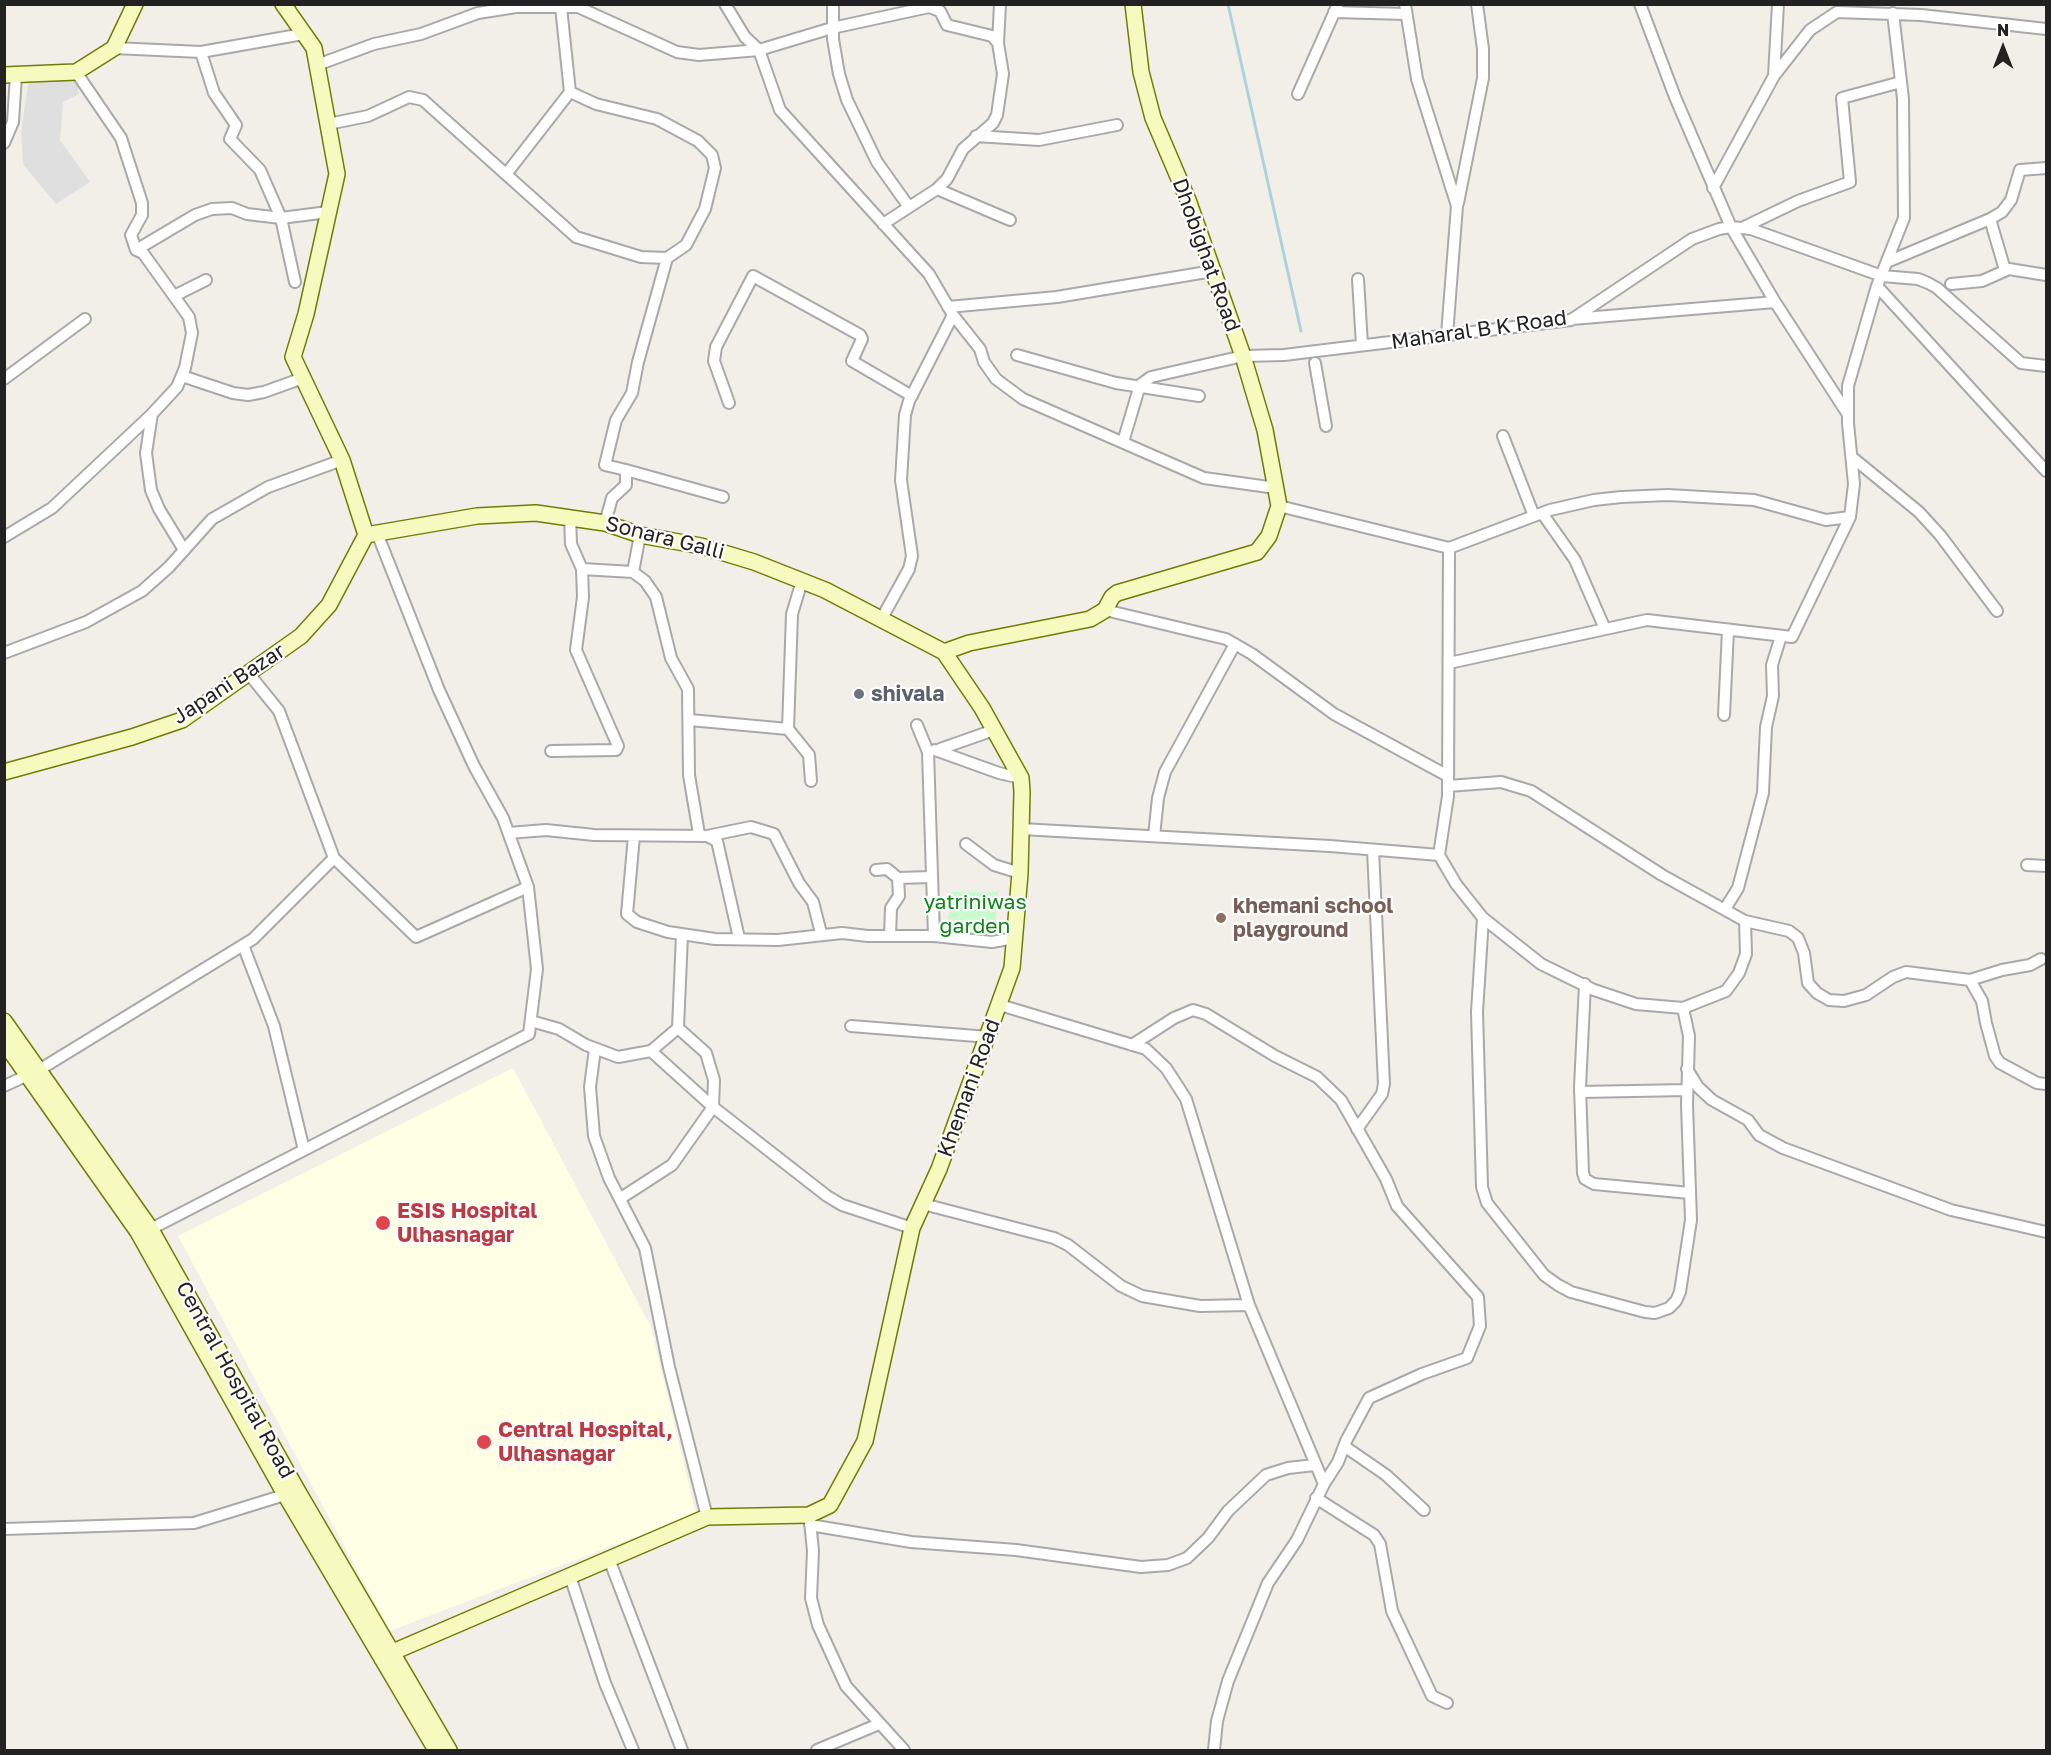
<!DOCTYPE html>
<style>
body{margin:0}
#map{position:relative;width:2051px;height:1755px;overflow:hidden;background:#f2efe9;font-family:"Golos Text",sans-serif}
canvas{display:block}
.frame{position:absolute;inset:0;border:6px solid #222;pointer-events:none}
.north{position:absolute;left:1973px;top:18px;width:60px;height:60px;-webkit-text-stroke:4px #fff;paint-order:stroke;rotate:0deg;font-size:16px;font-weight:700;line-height:24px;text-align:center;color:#222}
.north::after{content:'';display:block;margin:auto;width:21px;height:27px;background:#222;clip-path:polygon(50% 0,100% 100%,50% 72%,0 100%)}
</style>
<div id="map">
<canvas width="2051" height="1755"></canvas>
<div class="frame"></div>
<div class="north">N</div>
</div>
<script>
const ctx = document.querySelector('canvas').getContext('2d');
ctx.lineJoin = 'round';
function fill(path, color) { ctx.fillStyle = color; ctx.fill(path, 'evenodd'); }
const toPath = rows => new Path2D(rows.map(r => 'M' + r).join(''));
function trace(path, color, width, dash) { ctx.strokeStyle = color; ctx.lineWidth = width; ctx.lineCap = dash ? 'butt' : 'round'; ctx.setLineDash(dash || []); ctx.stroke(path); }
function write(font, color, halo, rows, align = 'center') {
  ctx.font = font + ' "Golos Text",sans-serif'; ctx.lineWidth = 4.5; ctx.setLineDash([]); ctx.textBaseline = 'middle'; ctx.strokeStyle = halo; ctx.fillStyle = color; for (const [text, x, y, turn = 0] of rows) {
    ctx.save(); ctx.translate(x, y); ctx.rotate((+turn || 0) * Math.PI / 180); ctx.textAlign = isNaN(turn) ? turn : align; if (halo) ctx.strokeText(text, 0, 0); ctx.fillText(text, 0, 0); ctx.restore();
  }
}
fill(toPath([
 [75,74,79,94,63,102,60,140,90,182,56,204,23,164,21,131,29,79]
]), '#e0dfdf');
fill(toPath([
 [513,1068,651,1327,696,1514,390,1631,178,1236]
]), '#ffffe5');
fill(toPath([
 [951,892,998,892,994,937,947,933]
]), '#c8facc');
trace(toPath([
 [1228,4,1301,331]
]), '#aad3df', 3);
const street = toPath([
 [725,4,745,37,759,50,780,110,929,274,953,315,980,349,984,362,996,379,1023,399,1204,478,1276,488],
 [833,4,833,39,839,74,847,100,877,162,909,207],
 [1405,4,1417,79,1457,206,1447,335],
 [1640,4,1675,97,1731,227,1775,302,1847,413],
 [561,7,578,7,677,52,699,55,759,50,832,28,929,7,940,11,947,25,992,36,998,43,1003,74,997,115,993,123,963,149,947,179,937,189,883,224],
 [1334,12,1406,14],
 [998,43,1000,4],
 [114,48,201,52,303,34],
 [201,52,214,93,236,125,230,139,260,170,281,218,295,282],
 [317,65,374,44,421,34,478,13,516,7,561,7,570,92,596,104,657,119,698,141,712,155,715,168,705,209,686,245,667,258,638,362,632,393,616,420,605,465,626,470,626,485,612,498,605,523],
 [76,72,121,138,142,203,142,215,131,235,136,250,143,253,189,317,192,333,185,368,177,387,152,414,146,453,151,490,159,509,184,550],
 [1774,76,1778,4],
 [1298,94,1338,4],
 [328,124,368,116,409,97,423,100,576,237,641,257,667,258],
 [976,136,1039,140,1117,125],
 [4,143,13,122,16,75],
 [507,173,570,92],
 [1713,188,1774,76,1810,30,1837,12,1921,15,2046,29],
 [937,189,1010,220],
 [1458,203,1483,78,1483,49,1477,4],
 [1990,219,2005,270],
 [1744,227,1798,201,1850,182,1842,98,1901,82],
 [136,250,195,215,212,209,232,208,247,214,281,218,328,212],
 [1887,262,1990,219,2002,212,2011,200,2020,170,2046,168],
 [1358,279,1362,345],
 [1951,284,1982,281,2009,269,2046,275],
 [1877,286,2046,471],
 [174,296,206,280],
 [948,307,1057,297,1213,271],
 [1572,319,1775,302],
 [1017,355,1116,383,1199,396],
 [1315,363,1326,426],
 [182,376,233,393,248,395,264,392,303,378],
 [4,379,85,319],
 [729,403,714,361,716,347,753,276,860,335,862,339,852,361,912,396],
 [1503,436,1534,516],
 [1123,442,1140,385,1151,377,1243,356,1284,355,1571,320,1692,239,1719,229,1731,227,1751,229,1882,276,1918,279,1928,283,1937,288,2021,363,2046,366],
 [1853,458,1919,512,1940,535,1997,611],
 [626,470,723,497],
 [1279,506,1449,548,1448,796,1439,855],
 [1542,513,1575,560,1605,629],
 [4,537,52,508,151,415],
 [1449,548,1550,510,1594,500,1621,497,1668,495,1754,500,1826,520,1850,517],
 [582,569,633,572,645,581,656,597,671,658,688,689,689,775,699,834],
 [633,572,640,535],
 [802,581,792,614,788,729,809,755,811,781],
 [1105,610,1226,639,1252,654,1334,714,1448,776],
 [882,618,909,569,912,556,901,480,905,415,909,401,953,315],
 [4,653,86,622,142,591,169,567,212,519,268,487,342,460],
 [1449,663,1647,620,1792,637,1850,517,1854,484,1848,423,1848,386,1877,286,1904,218,1903,99,1893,13],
 [249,674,279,711,334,858],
 [1724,715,1728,630],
 [690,720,788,729],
 [917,725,928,752,934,936],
 [940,749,994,730],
 [935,750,999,773,1021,778],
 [551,751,616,750,618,746,576,650,583,597,582,569,571,544,570,517],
 [1448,786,1501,782,1531,791,1662,875,1745,921,1746,954,1739,973,1726,991,1683,1008],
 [1021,829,1330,846,1439,855,1456,884,1483,918,1541,964,1594,990,1636,1004,1683,1008,1689,1036,1687,1104,1691,1220,1680,1292,1676,1301,1669,1308,1655,1313,1645,1312,1571,1292,1558,1285,1544,1275,1487,1203,1482,1187,1477,1012,1483,918],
 [509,833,546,830,594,835,707,836,751,827,774,834,799,883,813,902,821,933],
 [634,836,627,914,637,922,668,932,715,939,778,940,842,933,868,936,934,936,992,942,1014,938],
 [707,836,717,841,739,938],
 [1154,836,1158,798,1165,772,1235,644],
 [966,844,994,865,1020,873],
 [2027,865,2046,866],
 [876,870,887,869,898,878,899,896,891,908,890,936],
 [898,878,932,877],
 [1725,909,1738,888,1763,793,1766,727,1773,696,1772,665,1781,636],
 [1745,921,1789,931,1798,938,1804,953,1808,983,1817,993,1829,1000,1844,1001,1866,995,1893,977,1906,972,1970,980,2002,970,2030,965,2041,959],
 [243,945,274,1026,304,1150],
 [1970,980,1982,1001,1986,1023,1995,1056,2000,1063,2037,1083,2046,1084],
 [1585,984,1580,1087,1583,1173,1585,1179,1594,1184,1690,1193],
 [1000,1005,1146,1049,1166,1068,1186,1099,1249,1305,1324,1484,1297,1540,1268,1583,1228,1681,1217,1721,1214,1750],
 [531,1021,559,1029,586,1045,618,1057,651,1051,678,1028,682,935],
 [851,1026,989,1037],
 [1132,1045,1174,1018,1193,1010,1206,1014,1275,1056,1317,1077,1341,1100,1386,1179,1397,1206,1478,1297,1480,1326,1467,1358,1422,1374,1369,1398,1346,1441,1338,1462,1324,1484],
 [595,1049,590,1087,594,1136,609,1178,645,1248,669,1367,707,1517],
 [651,1051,713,1107,827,1196,842,1205,912,1228],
 [1687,1069,1698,1087,1712,1100,1748,1120,1759,1135,1783,1148,1951,1210,2046,1232],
 [4,1086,39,1070,253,939,334,858,416,937,528,887],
 [1580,1092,1687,1090],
 [1357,1129,1382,1094,1384,1084,1373,850],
 [621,1198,672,1165,713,1107,714,1080,706,1053,678,1028],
 [923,1204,1054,1238,1068,1245,1121,1286,1142,1296,1200,1306,1249,1305],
 [145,1232,529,1034,537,969,528,887,503,818,474,766,439,690,377,533],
 [1344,1446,1386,1475,1424,1510],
 [1316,1498,1374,1535,1380,1544,1392,1611,1432,1696,1447,1703],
 [810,1521,813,1551,811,1598,818,1625,846,1686,904,1750],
 [810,1525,911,1542,1016,1550,1141,1567,1168,1565,1187,1558,1208,1538,1228,1511,1266,1475,1288,1468,1315,1465],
 [4,1529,194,1523,291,1493],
 [609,1559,682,1750],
 [570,1576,605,1683,633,1750],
 [817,1750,879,1724]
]);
const secondary = toPath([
 [283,4,314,48,337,174,306,314,293,357,342,460,366,535],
 [4,75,76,72,114,48,135,4],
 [366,535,477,516,536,513,605,523,640,535,701,546,754,562,825,590,944,652,982,708,1021,778,1022,792,1020,873,1012,968,939,1169,912,1228,865,1441,830,1505,809,1515,707,1517,393,1652,382,1659],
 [944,652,969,643,1090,619,1105,610,1112,597,1117,593,1257,552,1269,536,1279,506,1265,430,1243,356,1188,200,1153,118,1141,72,1133,4],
 [4,772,132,737,182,720,301,636,329,605,366,535],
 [4,1021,150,1228,297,1490,449,1750],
 [4,1042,138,1232,286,1496,436,1750]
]);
trace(street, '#a9a9a9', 14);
trace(secondary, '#707d05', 18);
trace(street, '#fff', 10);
trace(secondary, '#f7fabf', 15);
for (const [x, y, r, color] of [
 [859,694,6,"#6b7280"],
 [1221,918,6,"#8d6e63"],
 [383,1223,8,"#e0444e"],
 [484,1442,8,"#e0444e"]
]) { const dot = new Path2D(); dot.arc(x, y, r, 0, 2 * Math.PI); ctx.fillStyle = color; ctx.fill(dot); trace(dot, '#fff', 2); }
write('21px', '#222', '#fff', [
 ["Dhobighat Road",1206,255,70],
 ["Maharal B K Road",1479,330,-8],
 ["Sonara Galli",665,538,14],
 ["Japani Bazar",229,684,-33],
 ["Khemani Road",969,1088,-70],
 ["Central Hospital Road",235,1380,61]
]);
write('bold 21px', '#5b616d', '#fff', [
 ["shivala",871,694]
], 'left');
write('21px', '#0c8416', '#fff', [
 ["yatriniwas",975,902],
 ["garden",975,926]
]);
write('bold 21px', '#785e54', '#fff', [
 ["khemani school",1233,906],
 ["playground",1233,930]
], 'left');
write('bold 21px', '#be3a42', '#fff', [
 ["ESIS Hospital",397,1211],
 ["Ulhasnagar",397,1235],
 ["Central Hospital,",498,1430],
 ["Ulhasnagar",498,1454]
], 'left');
</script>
